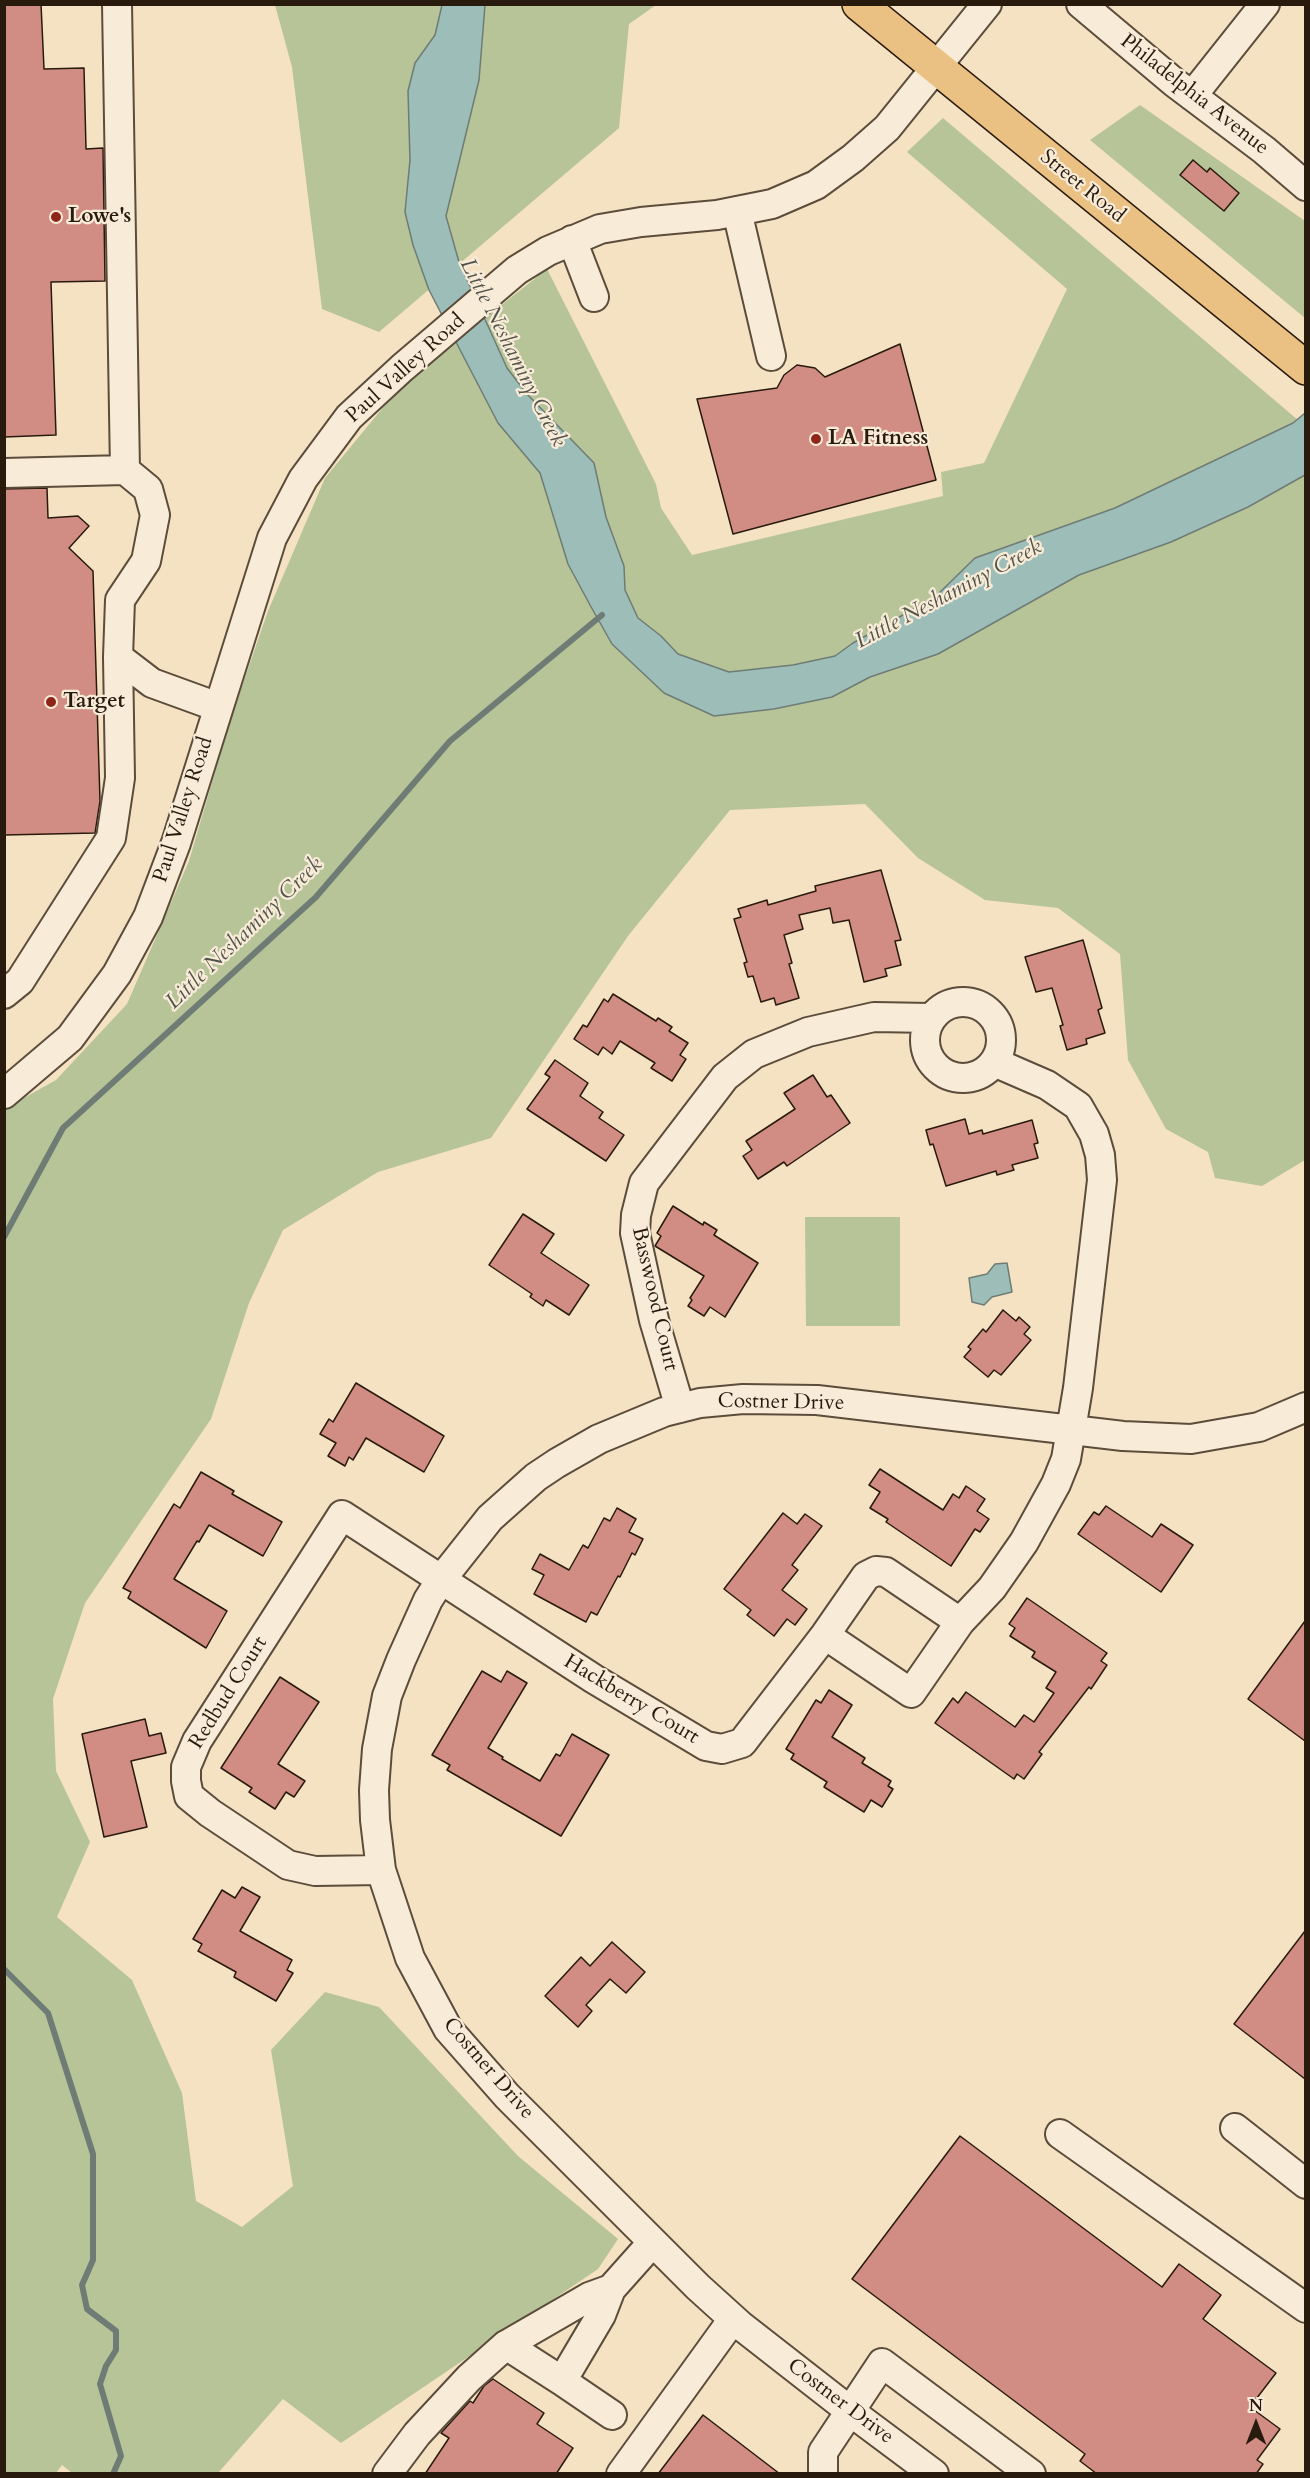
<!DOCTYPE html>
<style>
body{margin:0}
#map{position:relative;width:1310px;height:2478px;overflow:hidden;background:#f5e2c3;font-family:Cardo,serif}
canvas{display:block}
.frame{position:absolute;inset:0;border:6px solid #291a0e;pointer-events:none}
.north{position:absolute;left:1226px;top:2394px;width:60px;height:60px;-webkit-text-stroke:4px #f8ecd8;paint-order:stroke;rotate:0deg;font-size:16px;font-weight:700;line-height:24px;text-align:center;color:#291a0e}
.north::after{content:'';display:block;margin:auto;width:21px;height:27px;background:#291a0e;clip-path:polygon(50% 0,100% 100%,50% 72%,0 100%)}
</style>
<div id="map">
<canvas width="1310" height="2478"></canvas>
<div class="frame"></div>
<div class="north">N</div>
</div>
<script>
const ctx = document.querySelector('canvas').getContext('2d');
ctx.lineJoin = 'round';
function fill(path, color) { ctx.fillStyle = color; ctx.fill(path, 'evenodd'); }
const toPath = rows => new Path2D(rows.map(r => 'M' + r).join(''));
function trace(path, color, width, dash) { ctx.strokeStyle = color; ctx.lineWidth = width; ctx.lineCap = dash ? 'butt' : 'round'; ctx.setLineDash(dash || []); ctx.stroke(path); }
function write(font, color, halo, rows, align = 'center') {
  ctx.font = font + ' Cardo,serif'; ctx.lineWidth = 4.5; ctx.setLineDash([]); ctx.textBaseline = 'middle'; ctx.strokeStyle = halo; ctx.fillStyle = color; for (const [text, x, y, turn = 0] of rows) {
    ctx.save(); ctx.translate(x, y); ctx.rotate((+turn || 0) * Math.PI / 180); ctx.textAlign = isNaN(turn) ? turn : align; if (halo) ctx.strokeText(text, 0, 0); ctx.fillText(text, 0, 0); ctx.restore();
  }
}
fill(toPath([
 [275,5,656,5,629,24,619,128,379,332,322,309,292,67],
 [1140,105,1305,221,1305,318,1090,140],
 [943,118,1305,426,1305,1160,1262,1186,1215,1178,1208,1152,1166,1129,1128,1060,1120,954,1058,908,985,900,918,858,865,804,730,810,628,936,491,1138,378,1172,283,1230,249,1303,211,1419,85,1603,53,1699,56,1771,90,1842,57,1917,132,1980,182,2093,196,2201,242,2227,293,2186,271,2050,325,1992,379,2007,518,2156,618,2239,598,2269,341,2443,283,2399,218,2473,72,2473,62,2465,56,2473,5,2473,4,1109,56,1080,127,1004,189,861,230,721,268,611,325,478,404,382,547,269,656,484,661,508,692,555,943,496,941,472,984,463,1067,289,907,152],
 [805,1217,900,1217,900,1326,806,1326]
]), '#b6c498');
const water = toPath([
 [442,5,485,5,479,80,446,216,459,262,507,368,527,394,594,463,606,517,624,566,625,590,638,618,661,636,678,654,729,672,793,665,835,656,853,643,935,597,975,558,1115,508,1293,423,1305,413,1305,475,1248,507,1171,542,1079,575,938,654,870,677,832,697,774,709,714,716,664,693,612,644,590,605,568,564,540,473,498,423,429,290,413,245,405,212,410,160,408,91,415,63,435,35,442,5],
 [1007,1263,1012,1292,992,1297,984,1305,972,1302,969,1278,987,1274,995,1264,1007,1263]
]);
fill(water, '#9dbdb9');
trace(water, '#6f7c75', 1.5);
trace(toPath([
 [4,1237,63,1128,316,897,450,741,602,615],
 [4,1969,48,2013,93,2154,93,2260,82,2285,87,2309,116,2331,116,2350,106,2366,100,2384,121,2456,113,2474]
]), '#6f7c75', 6);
const building = toPath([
 [4,4,41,4,44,69,84,68,86,149,103,148,105,281,51,282,56,435,4,437,4,4],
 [1193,160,1207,172,1210,168,1239,193,1224,211,1180,175,1193,160],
 [900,344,936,480,733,534,697,399,777,388,784,375,797,365,815,368,825,377,900,344],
 [47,488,48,518,78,516,89,526,69,548,93,571,100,801,95,833,4,835,4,489,47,488],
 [881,870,901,940,895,941,901,965,885,969,887,976,864,982,849,920,833,923,830,908,799,915,803,929,784,935,792,963,789,964,799,998,776,1005,774,998,761,1002,753,976,748,977,744,963,747,962,734,919,741,917,738,909,767,900,768,905,816,891,815,886,881,870],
 [1083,940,1102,1008,1098,1010,1105,1033,1086,1039,1087,1044,1067,1050,1060,1026,1063,1025,1052,988,1036,992,1025,957,1083,940],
 [613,994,656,1021,658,1018,672,1027,669,1031,688,1043,680,1055,686,1059,672,1081,651,1068,655,1063,620,1041,612,1054,603,1047,598,1055,574,1039,583,1025,587,1027,604,999,608,1002,613,994],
 [555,1060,588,1083,580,1096,603,1112,599,1118,624,1135,606,1161,527,1109,550,1077,545,1074,555,1060],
 [813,1075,827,1097,831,1095,850,1123,787,1166,784,1162,758,1179,743,1156,752,1150,746,1141,795,1109,784,1093,813,1075],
 [965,1119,969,1134,982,1130,983,1134,1032,1120,1038,1143,1034,1144,1038,1158,1012,1165,1014,1170,997,1175,996,1171,946,1186,933,1144,930,1145,926,1130,965,1119],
 [673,1206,703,1225,704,1222,717,1230,714,1235,758,1263,725,1317,710,1307,704,1316,688,1306,692,1300,690,1298,704,1276,655,1246,661,1236,657,1233,673,1206],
 [523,1214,554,1234,541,1253,589,1285,569,1315,546,1300,543,1306,530,1297,532,1294,489,1265,523,1214],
 [1003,1310,1016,1321,1019,1317,1030,1327,1024,1334,1031,1340,1001,1375,994,1370,988,1377,964,1357,971,1349,968,1347,983,1329,986,1332,1003,1310],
 [356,1383,444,1436,424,1472,366,1438,353,1460,349,1457,345,1466,328,1456,336,1443,320,1434,329,1419,333,1422,356,1383],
 [880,1469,943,1510,953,1494,959,1498,966,1486,985,1499,977,1511,989,1519,980,1532,975,1529,951,1566,886,1522,888,1519,870,1508,880,1492,869,1485,880,1469],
 [201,1472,234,1491,232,1494,282,1522,263,1556,209,1525,199,1542,197,1541,174,1579,227,1611,206,1648,128,1598,131,1592,123,1588,174,1504,180,1508,201,1472],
 [1106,1506,1152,1537,1161,1524,1193,1545,1161,1592,1078,1534,1094,1512,1099,1515,1106,1506],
 [617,1508,636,1519,629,1532,643,1539,635,1555,632,1553,620,1577,618,1576,597,1615,591,1612,586,1622,534,1594,544,1575,532,1569,540,1554,569,1570,583,1545,588,1548,604,1518,610,1521,617,1508],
 [783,1513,797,1524,805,1514,822,1526,792,1565,798,1570,782,1590,807,1609,795,1625,787,1619,774,1636,747,1615,751,1610,724,1589,783,1513],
 [1027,1598,1107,1653,1101,1661,1107,1665,1091,1689,1089,1687,1039,1752,1042,1754,1024,1779,1017,1774,1014,1779,935,1723,953,1698,958,1703,966,1692,1015,1727,1024,1715,1034,1722,1054,1693,1046,1688,1056,1672,1032,1657,1035,1652,1010,1636,1015,1628,1009,1624,1027,1598],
 [1305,1621,1305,1741,1248,1699,1305,1621],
 [482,1671,501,1682,507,1671,527,1683,488,1748,503,1757,502,1759,540,1781,556,1754,560,1756,572,1734,609,1755,561,1836,447,1770,450,1765,432,1755,482,1671],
 [280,1677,319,1702,278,1764,305,1781,294,1797,286,1792,275,1809,249,1792,252,1788,221,1768,280,1677],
 [829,1690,852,1705,832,1737,865,1758,862,1763,891,1781,888,1786,893,1789,882,1807,871,1800,864,1812,824,1787,827,1782,791,1759,794,1754,786,1749,816,1700,821,1703,829,1690],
 [145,1719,149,1736,161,1733,166,1753,131,1761,147,1827,104,1837,82,1734,145,1719],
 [242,1887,260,1897,240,1931,292,1960,287,1970,293,1973,276,2001,234,1977,236,1972,198,1951,202,1944,193,1939,222,1890,235,1898,242,1887],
 [1305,1931,1305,2079,1234,2024,1305,1931],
 [612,1942,645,1972,626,1993,610,1979,586,2005,592,2011,578,2027,545,1996,581,1957,590,1966,612,1942],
 [960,2136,1162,2287,1179,2264,1221,2295,1203,2319,1276,2373,1250,2407,1280,2429,1257,2460,1263,2464,1256,2474,1097,2474,1080,2461,1085,2454,852,2279,960,2136],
 [493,2379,544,2413,537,2424,573,2448,556,2474,425,2474,449,2438,441,2433,470,2401,473,2403,484,2386,493,2379],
 [703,2415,780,2474,658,2474,703,2415]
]);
fill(building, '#d18d83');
trace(building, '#291a0e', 1.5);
const minor = toPath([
 [117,4,125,470,148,489,155,515,146,561,120,600,118,657,152,683,218,707],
 [1081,4,1175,83,1264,150,1306,186],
 [1192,96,1265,4],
 [737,211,771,356],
 [572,240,594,297],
 [4,473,125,470],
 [4,994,20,981,111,838,120,778,118,657],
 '925 1040a38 38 0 1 1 76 0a38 38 0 1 1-76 0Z',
 [4,1094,70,1038,117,974,148,917,176,843,272,538,303,479,349,417,402,368,517,270,548,251,600,229,641,222,717,215,772,204,816,185,853,158,887,128,987,4],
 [680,1408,654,1320,635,1233,636,1215,644,1183,725,1077,754,1054,808,1032,874,1017,931,1018],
 [825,1635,911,1693,960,1622,992,1588,1024,1542,1056,1484,1066,1459,1078,1388,1102,1180,1100,1155,1094,1134,1078,1106,1047,1085,994,1062],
 [381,1870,315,1871,288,1865,210,1813,189,1796,186,1781,186,1767,197,1741,342,1515,594,1679,706,1746,722,1749,742,1743,825,1635,866,1576,876,1571,886,1572,960,1622],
 [1235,2128,1306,2184],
 [1060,2134,1306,2308],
 [506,2345,562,2381],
 [612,2415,562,2381,601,2315,611,2289,652,2243],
 [387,2474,417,2434,469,2378,506,2345,589,2297,611,2289],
 [621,2474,733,2319],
 [823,2474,823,2452,882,2363,1031,2474],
 [934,2474,863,2421,740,2325,698,2287,507,2096,448,2029,410,1958,381,1870,375,1820,374,1790,377,1749,387,1696,401,1660,428,1600,440,1581,490,1518,536,1477,557,1463,599,1439,664,1412,700,1403,743,1399,817,1400,1123,1436,1191,1439,1259,1427,1306,1407]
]);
const major = toPath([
 [859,4,1306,368]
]);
trace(minor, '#5c4c3b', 32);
trace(major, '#291a0e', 36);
trace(minor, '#f8ecd8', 28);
trace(major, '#eac182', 33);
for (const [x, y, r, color] of [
 [56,217,6,"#8f2418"],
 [816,439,6,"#8f2418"],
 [51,702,6,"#8f2418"]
]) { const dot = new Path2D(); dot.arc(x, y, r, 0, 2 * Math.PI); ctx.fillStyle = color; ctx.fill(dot); trace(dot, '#f8ecd8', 2); }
write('21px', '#291a0e', '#f8ecd8', [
 ["Philadelphia Avenue",1194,95,38],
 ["Street Road",1082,187,39],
 ["Paul Valley Road",406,369,-42],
 ["Paul Valley Road",184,810,-72],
 ["Basswood Court",654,1299,77],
 ["Costner Drive",781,1403,1],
 ["Redbud Court",229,1693,-58],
 ["Hackberry Court",631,1700,31],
 ["Costner Drive",488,2069,49],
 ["Costner Drive",840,2402,37]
]);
write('bold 21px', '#291a0e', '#f8ecd8', [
 ["Lowe's",68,217],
 ["LA Fitness",828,439],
 ["Target",63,702]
], 'left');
write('italic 22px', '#52534a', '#f8ecd8', [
 ["Little Neshaminy Creek",512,353,63],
 ["Little Neshaminy Creek",949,595,-28],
 ["Little Neshaminy Creek",245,934,-44]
]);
</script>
